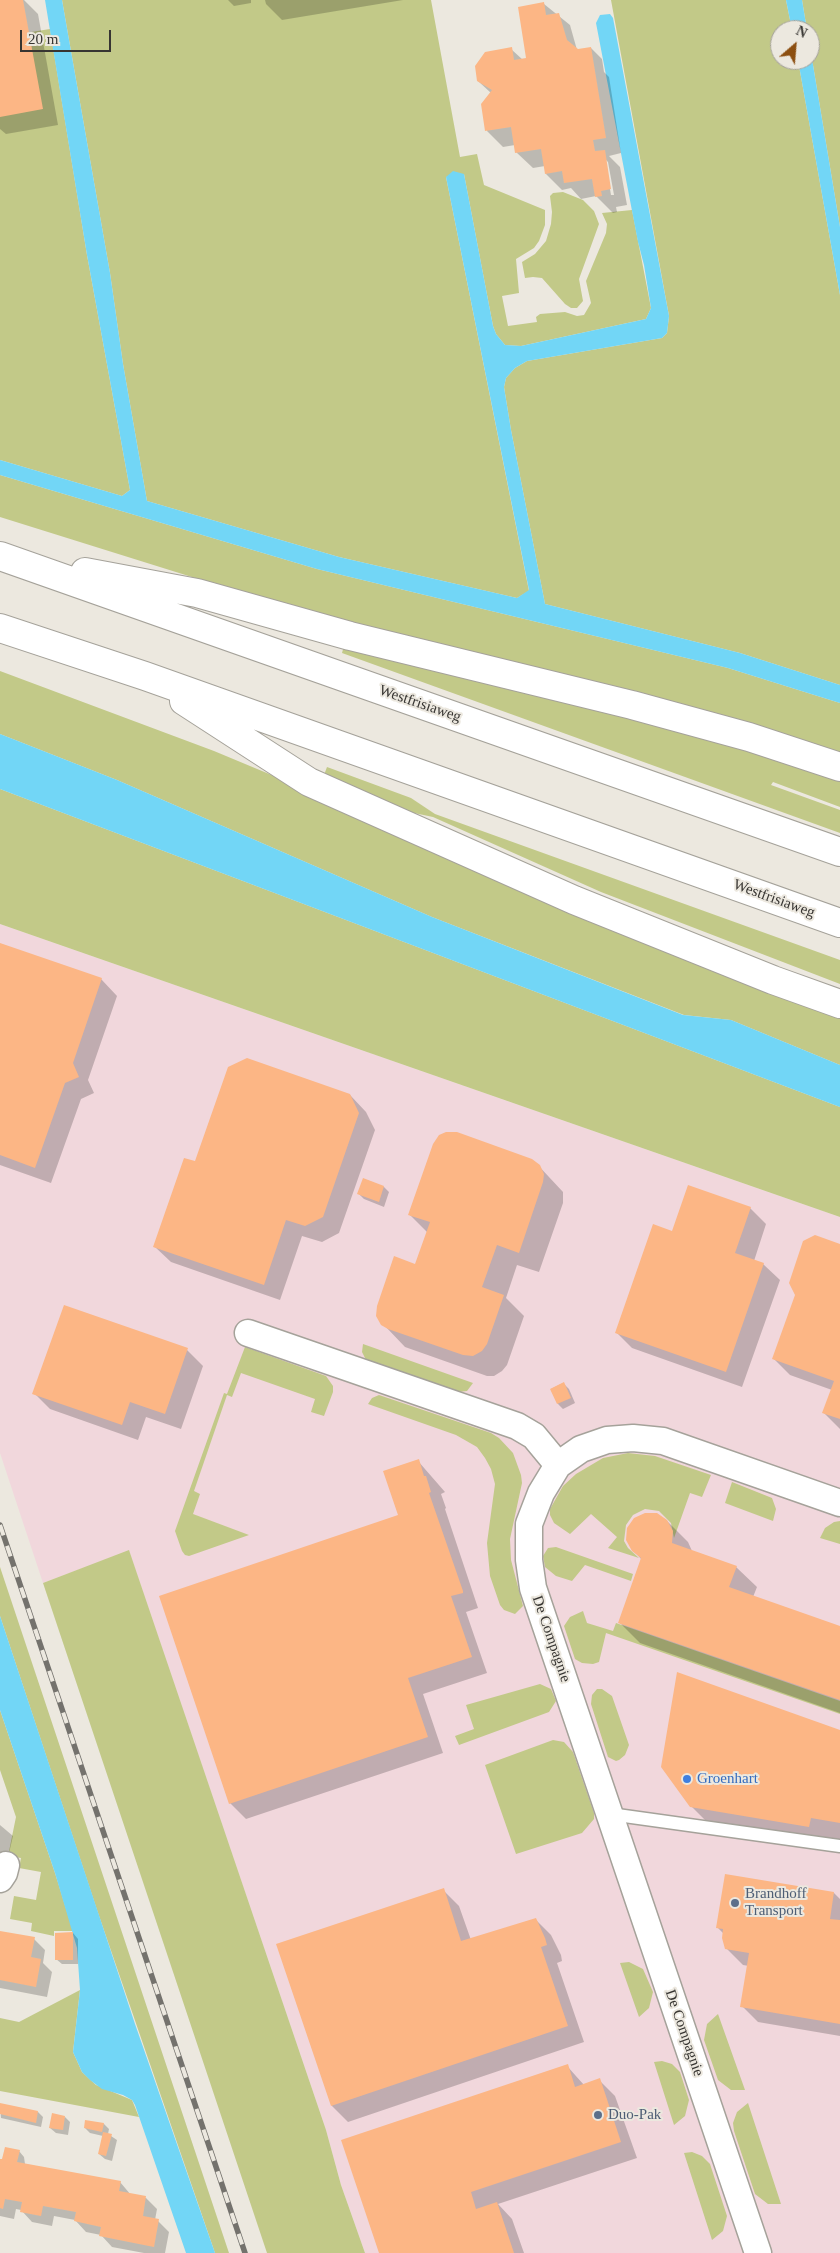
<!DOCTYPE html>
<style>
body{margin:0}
#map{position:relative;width:840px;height:2253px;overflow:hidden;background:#ece8df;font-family:"Times New Roman",serif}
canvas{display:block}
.north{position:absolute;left:770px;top:20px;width:50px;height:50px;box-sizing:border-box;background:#ece8df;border:1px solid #a4a09a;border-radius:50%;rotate:27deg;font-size:14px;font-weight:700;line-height:20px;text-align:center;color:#373532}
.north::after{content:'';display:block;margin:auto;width:18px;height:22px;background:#8c4f11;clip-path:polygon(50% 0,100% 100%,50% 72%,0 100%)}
.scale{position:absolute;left:20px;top:30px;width:91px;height:22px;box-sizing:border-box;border:2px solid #373532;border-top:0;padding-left:6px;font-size:15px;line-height:18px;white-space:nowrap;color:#373532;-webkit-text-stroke:4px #ece8df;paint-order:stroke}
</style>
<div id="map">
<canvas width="840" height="2253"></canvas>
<div class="north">N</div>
<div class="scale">20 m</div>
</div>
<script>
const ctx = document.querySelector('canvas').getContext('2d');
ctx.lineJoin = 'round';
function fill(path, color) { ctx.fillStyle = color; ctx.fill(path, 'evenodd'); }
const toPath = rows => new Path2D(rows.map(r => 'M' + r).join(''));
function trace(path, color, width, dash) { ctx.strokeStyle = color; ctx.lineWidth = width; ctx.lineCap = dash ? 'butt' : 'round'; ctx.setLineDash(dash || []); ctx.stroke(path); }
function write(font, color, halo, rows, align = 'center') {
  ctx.font = font + ' "Times New Roman",serif'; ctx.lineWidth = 4; ctx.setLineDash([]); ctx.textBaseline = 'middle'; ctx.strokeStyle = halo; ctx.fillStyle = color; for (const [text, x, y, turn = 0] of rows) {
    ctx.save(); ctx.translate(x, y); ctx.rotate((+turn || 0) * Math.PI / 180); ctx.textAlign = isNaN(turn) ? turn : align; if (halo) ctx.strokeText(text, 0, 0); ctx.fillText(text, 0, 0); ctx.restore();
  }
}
fill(toPath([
 [0,924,840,1217,840,2253,365,2253,341,2185,326,2130,129,1551,43,1583,0,1453]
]), '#f1d7dc');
fill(toPath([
 [62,0,431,0,460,157,477,154,484,185,545,210,545,225,539,241,534,248,516,259,519,293,502,296,508,326,537,322,536,317,540,314,565,312,577,316,584,315,591,303,586,281,606,233,607,224,602,213,632,210,651,308,646,319,521,346,505,345,496,334,493,326,464,174,446,177,529,591,517,598,339,557,147,501,123,364,110,273],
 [611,0,786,0,792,30,780,30,780,60,798,60,840,295,840,685,740,653,545,604,511,430,504,387,506,378,515,368,527,361,662,338,667,333,669,316],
 [802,0,840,0,840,227,810,47,810,30,807,30],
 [50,29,87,255,130,490,122,496,0,460,0,37],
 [563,192,583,200,594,211,599,224,579,279,583,301,577,308,571,308,565,304,542,278,533,277,525,278,522,262,535,254,546,241,551,224,552,212,550,196,553,193],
 [0,475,317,569,728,668,840,703,840,757,291,608,0,517],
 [345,642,554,694,840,777,840,807,773,782,771,785,840,810,840,833,342,653],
 [0,671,214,751,840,1012,840,1065,731,1020,684,1015,432,917,117,780,0,734],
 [327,767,411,798,435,814,840,960,840,984,601,892,433,817,400,810,324,775],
 [0,789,840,1107,840,1217,0,924],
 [363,1344,473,1383,467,1391,458,1392,366,1360,362,1352],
 [245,1347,326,1376,333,1386,333,1392,324,1416,311,1412,315,1399,241,1373,232,1397,227,1395,194,1491,200,1494,193,1514,249,1535,189,1556,185,1555,182,1551,175,1531,224,1393,227,1394],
 [379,1395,491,1433,499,1438,513,1453,521,1475,522,1483,510,1539,511,1560,523,1606,515,1614,504,1610,500,1605,490,1576,487,1543,495,1484,491,1469,485,1458,477,1447,456,1435,368,1404,372,1398],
 [628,1453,655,1456,711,1475,702,1497,690,1493,674,1538,671,1523,659,1511,645,1509,633,1515,626,1525,624,1541,628,1548,639,1558,608,1548,617,1537,591,1514,570,1534,554,1523,550,1515,550,1509,563,1486,576,1474,603,1458],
 [732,1482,772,1498,776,1509,773,1521,725,1503],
 [840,1521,840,1544,820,1538,825,1528,834,1522],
 [556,1547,633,1574,631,1581,585,1565,572,1581,556,1576,545,1567,543,1556,548,1548],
 [129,1550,326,2130,341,2185,365,2253,267,2253,43,1583],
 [0,1567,229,2253,215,2253,97,1910,0,1616],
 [583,1611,587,1623,613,1631,616,1623,840,1701,840,1714,606,1633,599,1662,593,1664,582,1663,575,1659,564,1626,570,1617],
 [540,1684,551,1689,556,1701,549,1712,459,1745,455,1736,474,1729,466,1705],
 [597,1689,602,1689,612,1696,629,1745,625,1755,619,1760,616,1761,608,1757,591,1704,592,1695],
 [0,1710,55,1873,73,1931,54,1931,54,1936,31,1931,32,1923,10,1919,14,1896,36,1900,41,1872,19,1868,21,1858,8,1856,16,1817,0,1770],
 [553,1740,564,1742,573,1752,594,1813,594,1819,582,1833,516,1854,485,1765],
 [629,1962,643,1969,653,1992,649,2008,639,2017,620,1963],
 [80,1990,73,2052,82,2072,96,2085,132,2100,139,2117,0,2091,0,2018,19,2022],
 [718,2014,745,2090,731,2090,718,2080,704,2040,707,2024],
 [662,2061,672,2064,680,2072,689,2100,685,2116,674,2125,654,2062],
 [748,2103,781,2204,768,2204,755,2194,734,2131,733,2123,737,2112],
 [692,2152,702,2156,710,2164,727,2216,723,2231,712,2240,684,2153]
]), '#c2c988');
fill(toPath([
 [45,0,62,0,110,273,123,364,147,501,339,557,517,598,529,590,446,177,453,171,464,174,493,326,496,334,505,345,521,346,646,319,651,308,644,265,638,242,596,23,600,15,610,14,613,18,659,263,669,316,667,333,662,338,527,361,515,368,506,378,504,387,511,430,545,604,740,653,840,685,840,703,728,668,317,569,0,475,0,460,122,496,130,490,87,255],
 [786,0,802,0,807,30,792,30],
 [810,47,840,227,840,295,798,60,810,60],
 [0,734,117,780,432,917,683,1015,731,1020,840,1065,840,1107,0,789],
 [0,1616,135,2024,215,2253,186,2253,135,2105,132,2100,123,2095,102,2089,90,2080,82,2072,73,2052,80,1990,77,1948,55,1873,0,1710]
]), '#72d6f6');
fill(toPath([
 [8,0,24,0,38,14,58,125,6,134,0,129,0,1],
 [228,0,251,0,251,3,234,6],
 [265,0,403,0,282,20,266,4],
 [544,4,570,25,577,50,591,48,602,59,604,72,609,77,621,153,609,156,620,167,627,205,616,207,617,212,613,213,596,196,581,199,571,188,562,190,546,174,545,166,533,168,516,152,515,145,503,147,487,131,491,93,478,81,511,49,523,60,527,59],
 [605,159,608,162,614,195,611,195],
 [0,944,101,979,117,996,88,1080,94,1093,81,1099,51,1183,0,1165],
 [350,1095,366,1112,375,1130,339,1233,322,1242,302,1236,280,1300,171,1262,154,1246,196,1163],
 [535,1162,563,1192,563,1203,539,1272,517,1265,506,1298,524,1316,507,1365,502,1371,494,1376,487,1376,405,1347,385,1326,416,1265,428,1233,410,1215],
 [364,1179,384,1187,389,1192,384,1207,364,1199,359,1194],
 [750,1208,766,1224,754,1261,763,1264,780,1280,742,1387,632,1348,616,1332,672,1233],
 [840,1246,840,1429,824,1413,832,1390,790,1375,774,1359],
 [187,1350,203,1366,181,1429,146,1417,138,1440,50,1409,34,1393],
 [563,1383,569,1389,575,1403,563,1409,558,1404,551,1389],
 [418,1461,445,1492,441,1494,446,1508,445,1509,478,1608,466,1612,487,1673,423,1694,443,1753,246,1819,230,1803,400,1516],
 [667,1521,688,1542,692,1551,736,1567,757,1587,753,1597,840,1627,840,1713,640,1643,620,1623,642,1560,633,1550],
 [840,1731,840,1840,831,1838,829,1847,712,1827,691,1806],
 [0,1825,13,1836,7,1862,0,1861],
 [443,1890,459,1906,471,1940,535,1919,551,1935,561,1955,562,1961,557,1963,584,2042,348,2122,332,2106,278,1945],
 [834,1893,840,1899,840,2036,758,2022,742,2006,749,1966,743,1965,726,1948,724,1934,718,1928],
 [0,1932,34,1939,45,1950,43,1963,52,1972,47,1997,0,1988],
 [73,1933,78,1939,78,1964,62,1964,56,1959],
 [567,2066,584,2085,599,2080,615,2096,637,2158,498,2204,512,2219,524,2253,381,2253],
 [0,2104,38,2112,43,2117,41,2127,1,2118],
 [65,2117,70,2122,68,2135,56,2133,50,2128],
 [104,2124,109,2129,108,2134,117,2140,112,2161,105,2159,99,2154,103,2136,90,2133,85,2128],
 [19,2151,24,2157,25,2164,120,2182,131,2195,146,2198,157,2209,155,2220,158,2221,169,2232,165,2253,144,2253,112,2247,101,2235,86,2232,75,2220,54,2216,52,2226,32,2222,21,2210,16,2209,14,2219,0,2216,0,2160]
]), '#0003');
fill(toPath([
 [0,0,23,0,43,109,0,117],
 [544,2,546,15,559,13,567,40,578,49,591,47,606,138,593,140,595,151,605,150,611,189,601,191,602,196,595,197,592,179,564,183,562,171,545,174,541,149,515,153,511,127,485,131,481,104,492,90,477,81,475,66,485,52,512,47,514,60,526,58,518,7],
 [0,943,102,978,73,1063,79,1077,65,1083,35,1168,0,1155],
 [247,1058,350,1094,359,1113,323,1217,305,1226,286,1220,264,1285,153,1247,184,1158,195,1161,228,1067],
 [446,1132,457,1132,532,1159,540,1165,544,1174,543,1182,519,1253,497,1245,482,1287,504,1295,487,1344,482,1351,473,1356,463,1355,388,1329,381,1325,376,1316,377,1306,394,1256,415,1264,430,1222,408,1215,433,1144,439,1135],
 [363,1178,384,1186,379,1202,357,1194],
 [688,1185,751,1207,735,1253,764,1263,726,1372,615,1333,653,1224,672,1231],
 [815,1235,840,1244,840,1419,822,1413,834,1381,772,1359,795,1295,789,1283,803,1241],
 [64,1305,188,1348,165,1414,130,1402,122,1425,32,1394],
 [564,1382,571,1398,557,1404,550,1389],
 [419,1459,424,1476,426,1476,431,1492,429,1493,463,1591,463,1593,451,1596,472,1657,408,1678,428,1737,229,1804,159,1596,398,1515,383,1471],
 [645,1513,657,1513,667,1520,673,1531,672,1543,737,1566,729,1587,840,1626,840,1700,618,1623,641,1558,632,1551,626,1540,627,1528,634,1518],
 [677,1672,840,1730,840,1823,811,1818,809,1827,690,1807,661,1767],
 [725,1874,834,1892,830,1919,840,1920,840,2024,740,2007,749,1953,725,1949,722,1938,723,1929,716,1928],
 [444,1888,461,1941,536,1918,545,1938,547,1945,541,1947,568,2026,331,2106,276,1944],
 [0,1931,35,1937,31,1957,41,1959,36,1987,0,1980],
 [73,1932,73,1960,55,1960,55,1933],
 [568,2064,575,2087,600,2078,621,2142,471,2192,476,2209,497,2202,514,2253,379,2253,341,2140],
 [0,2103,38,2111,36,2123,0,2114],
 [52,2113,65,2116,63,2130,49,2128],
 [85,2120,104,2123,102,2132,84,2128],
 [103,2132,112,2134,106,2156,98,2154],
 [5,2147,20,2150,17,2162,121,2181,119,2191,146,2196,143,2216,159,2219,154,2247,99,2236,101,2227,74,2221,76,2212,43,2206,41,2216,20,2212,22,2202,5,2199,3,2209,0,2208,0,2159,2,2159]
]), '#fcb685');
const lane = toPath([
 [610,1814,840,1846]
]);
const street = toPath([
 [248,1333,517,1426,534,1436,558,1465],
 [0,1879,4,1873,6,1865],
 [758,2253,533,1588,529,1560,529,1524,541,1493,558,1465,581,1449,607,1440,633,1438,663,1441,840,1503]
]);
const highway = toPath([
 [0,556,840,852],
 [85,572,197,593,350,636,632,705,749,737,840,767],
 [0,628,145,676,840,923],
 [184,701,309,782,574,900,773,980,840,1004]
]);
trace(lane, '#a5a29a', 15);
trace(street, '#a5a29a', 29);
trace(highway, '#a5a29a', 30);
trace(lane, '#fff', 12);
trace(street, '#fff', 26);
trace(highway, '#fff', 28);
const rail = toPath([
 [0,1525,245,2253]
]);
trace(rail, '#74726d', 5.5);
trace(rail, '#ece8df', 4, [11]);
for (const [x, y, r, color] of [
 [687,1779,5,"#3f7fe0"],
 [735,1903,5,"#5c6f8a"],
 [598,2115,5,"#5c6f8a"]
]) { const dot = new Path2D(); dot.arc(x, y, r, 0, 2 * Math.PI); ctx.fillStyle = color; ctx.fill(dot); trace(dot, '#ece8df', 2); }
write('15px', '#373532', '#ece8df', [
 ["Westfrisiaweg",420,704,19],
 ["Westfrisiaweg",774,899,20],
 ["De Compagnie",551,1639,71],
 ["De Compagnie",684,2033,71]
]);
write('15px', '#366cbe', '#ece8df', [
 ["Groenhart",697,1779]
], 'left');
write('15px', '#4e5e75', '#ece8df', [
 ["Brandhoff",745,1894],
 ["Transport",745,1911],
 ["Duo-Pak",608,2115]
], 'left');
</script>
